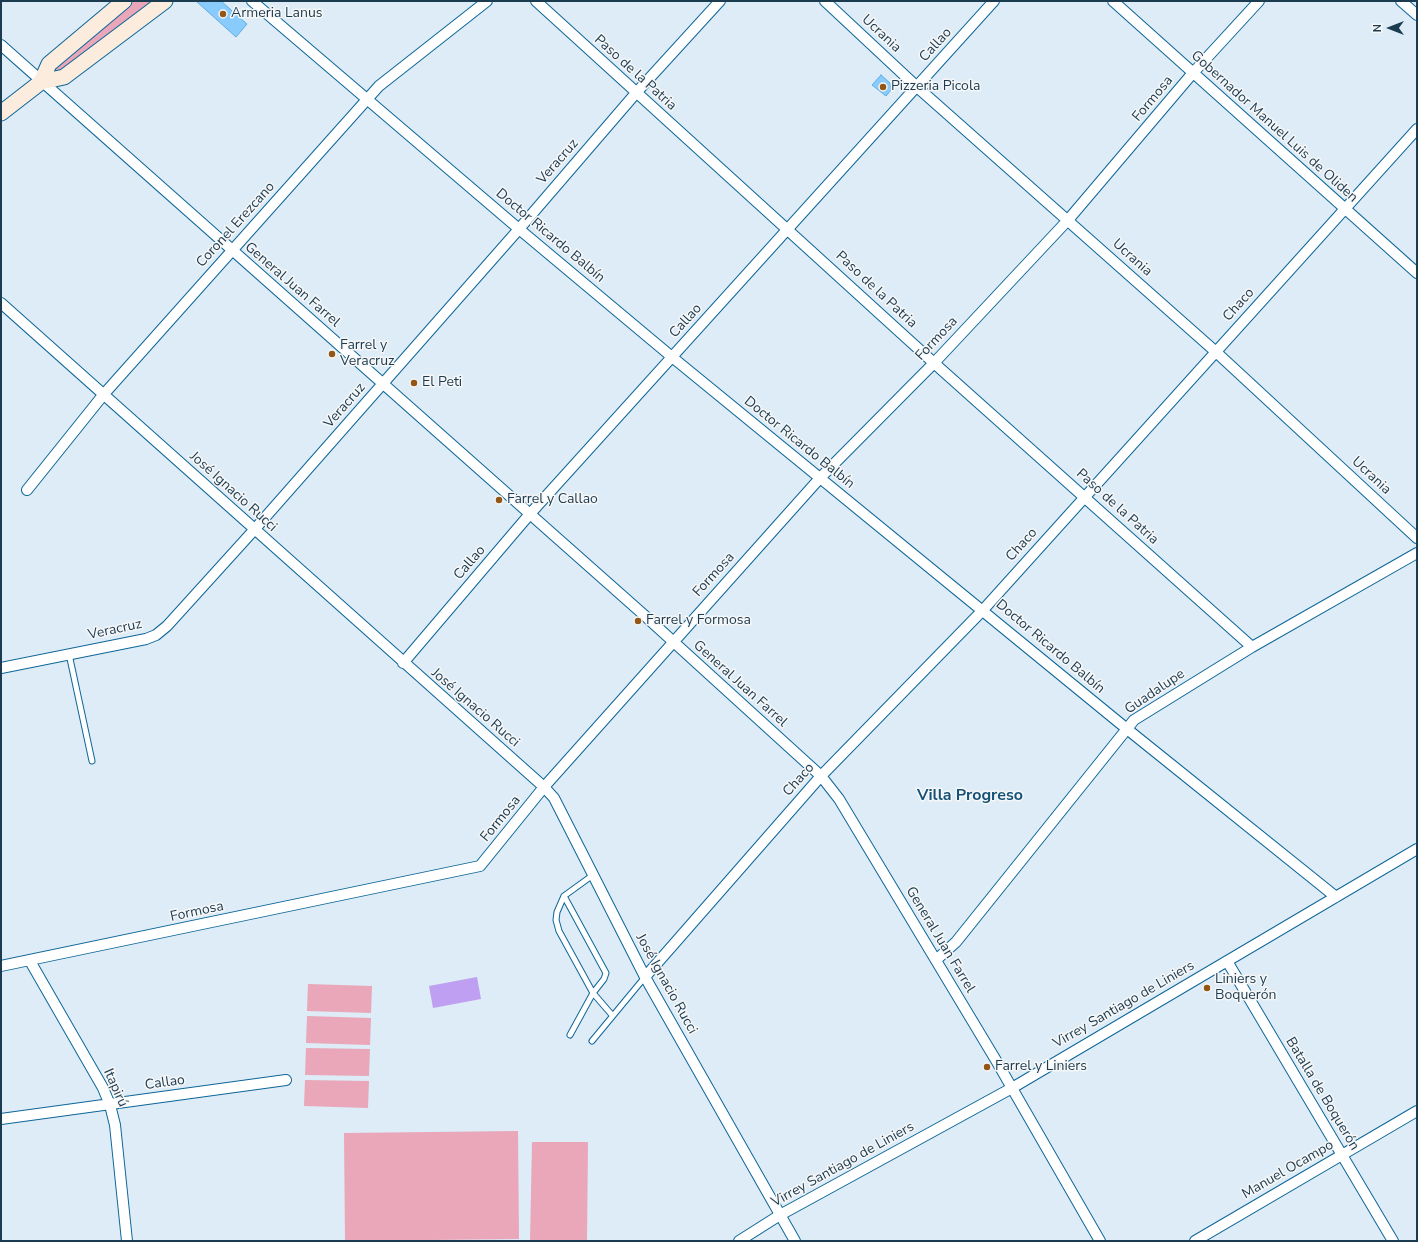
<!DOCTYPE html>
<meta charset="utf-8">
<style>
body{margin:0}
#map{position:relative;width:1418px;height:1242px;overflow:hidden;background:#ddecf7;font-family:"Nunito Sans",sans-serif}
canvas{display:block}
.frame{position:absolute;inset:0;border:2px solid #1b3b51;pointer-events:none}
.north{position:absolute;left:1370px;top:8px;width:40px;height:40px;-webkit-text-stroke:3px #f7f7f7;paint-order:stroke;rotate:270deg;font-size:11px;font-weight:700;line-height:16px;text-align:center;color:#1b3b51}
.north::after{content:'';display:block;margin:auto;width:14px;height:18px;background:#1b3b51;clip-path:polygon(50% 0,100% 100%,50% 72%,0 100%)}
</style>
<div id="map">
<canvas width="1418" height="1242"></canvas>
<div class="frame"></div>
<div class="north">N</div>
</div>
<script>
const ctx = document.querySelector('canvas').getContext('2d');
ctx.lineJoin = 'round';
function fill(path, color) { ctx.fillStyle = color; ctx.fill(path, 'evenodd'); }
const toPath = rows => new Path2D(rows.map(r => 'M' + r).join(''));
function trace(path, color, width, dash) { ctx.strokeStyle = color; ctx.lineWidth = width; ctx.lineCap = dash ? 'butt' : 'round'; ctx.setLineDash(dash || []); ctx.stroke(path); }
function write(font, color, halo, rows, align = 'center') {
  ctx.font = font + ' "Nunito Sans",sans-serif'; ctx.lineWidth = 3; ctx.setLineDash([]); ctx.textBaseline = 'middle'; ctx.strokeStyle = halo; ctx.fillStyle = color; for (const [text, x, y, turn = 0] of rows) {
    ctx.save(); ctx.translate(x, y); ctx.rotate((+turn || 0) * Math.PI / 180); ctx.textAlign = isNaN(turn) ? turn : align; if (halo) ctx.strokeText(text, 0, 0); ctx.fillText(text, 0, 0); ctx.restore();
  }
}
fill(toPath([
 [124,1,165,1,64,77,41,82],
 [308,984,372,986,371,1013,307,1011],
 [307,1016,371,1018,370,1045,306,1043],
 [306,1048,370,1049,369,1076,305,1075],
 [305,1080,369,1081,368,1108,304,1106],
 [518,1131,519,1239,345,1241,344,1133],
 [532,1142,588,1142,587,1241,530,1241]
]), '#e9a7b9');
fill(toPath([
 [477,977,481,999,433,1008,429,986]
]), '#be9ff1');
const building = toPath([
 [196,1,221,1,247,24,236,37,196,1],
 [881,75,890,83,891,90,886,96,872,85,881,75]
]);
fill(building, '#89cbfb');
trace(building, '#5face2', 1);
const service = toPath([
 [69,654,92,761],
 [593,875,564,896,557,912,556,920,559,931,593,993,612,1015],
 [564,896,606,973,604,979,593,993,570,1035],
 [592,1041,645,977]
]);
const minor = toPath([
 [252,1,519,229,672,357,1127,729,1336,897],
 [536,1,934,363,1252,647],
 [825,1,917,87,1216,352,1417,538],
 [1113,1,1417,273],
 [1401,1,1417,15],
 [1,45,644,615,821,776,839,799,997,1062,1100,1241],
 [1,303,544,787,554,798,645,977,795,1241],
 [27,490,104,394,379,86,487,1],
 [403,663,529,515,994,1],
 [1,668,146,639,156,635,167,626,254,530,519,229,636,93,720,1],
 [936,960,956,942,1134,720,1252,647,1417,553],
 [30,961,103,1088,110,1105,115,1125,127,1241],
 [1227,961,1393,1241],
 [1,966,480,866,544,787,820,478,934,363,1068,220,1192,74,1259,1],
 [645,977,821,776,983,610,1417,129],
 [1,1119,286,1080],
 [739,1241,780,1215,1012,1088,1417,849],
 [1195,1241,1417,1111]
]);
const secondary = toPath([
 [41,82,49,64,124,1],
 [1,113,41,82,64,77,165,1]
]);
trace(service, '#0d6698', 7);
trace(minor, '#0d6698', 12);
trace(secondary, '#0d6698', 17);
trace(service, '#fff', 5);
trace(minor, '#fff', 10);
trace(secondary, '#fcecde', 15);
for (const [x, y, r, color] of [
 [223,14,4,"#925617"],
 [883,87,4,"#925617"],
 [332,354,4,"#925617"],
 [414,383,4,"#925617"],
 [499,500,4,"#925617"],
 [638,621,4,"#925617"],
 [1207,988,4,"#925617"],
 [987,1067,4,"#925617"]
]) { const dot = new Path2D(); dot.arc(x, y, r, 0, 2 * Math.PI); ctx.fillStyle = color; ctx.fill(dot); trace(dot, '#f7f7f7', 1.5); }
write('14px', '#1b3b51', '#f7f7f7', [
 ["Armeria Lanus",231,14],
 ["Pizzeria Picola",891,87],
 ["Farrel y",340,346],
 ["Veracruz",340,362],
 ["El Peti",422,383],
 ["Farrel y Callao",507,500],
 ["Farrel y Formosa",646,621],
 ["Liniers y",1215,980],
 ["Boquerón",1215,996],
 ["Farrel y Liniers",995,1067]
], 'left');
write('14px', '#1b3b51', '#f7f7f7', [
 ["Ucrania",881,34,43],
 ["Callao",936,45,-48],
 ["Paso de la Patria",635,73,42],
 ["Formosa",1153,99,-50],
 ["Gobernador Manuel Luis de Oliden",1274,127,42],
 ["Veracruz",558,162,-49],
 ["Coronel Erezcano",236,225,-48],
 ["Doctor Ricardo Balbín",550,236,40],
 ["Ucrania",1132,258,42],
 ["General Juan Farrel",292,285,41],
 ["Paso de la Patria",876,290,43],
 ["Chaco",1239,305,-48],
 ["Callao",686,321,-48],
 ["Formosa",937,339,-47],
 ["Veracruz",345,406,-49],
 ["Doctor Ricardo Balbín",799,443,39],
 ["Ucrania",1371,476,43],
 ["José Ignacio Rucci",233,492,42],
 ["Paso de la Patria",1117,507,42],
 ["Chaco",1022,545,-48],
 ["Callao",470,563,-49],
 ["Formosa",714,575,-48],
 ["Veracruz",115,630,-12],
 ["Doctor Ricardo Balbín",1050,647,40],
 ["General Juan Farrel",740,684,42],
 ["Guadalupe",1155,692,-34],
 ["José Ignacio Rucci",475,708,41],
 ["Chaco",799,780,-48],
 ["Formosa",501,819,-51],
 ["Formosa",197,912,-12],
 ["General Juan Farrel",940,940,59],
 ["José Ignacio Rucci",666,984,61],
 ["Virrey Santiago de Liniers",1124,1005,-30],
 ["Callao",165,1083,-8],
 ["Itapirú",115,1088,66],
 ["Batalla de Boquerón",1322,1094,59],
 ["Virrey Santiago de Liniers",843,1165,-29],
 ["Manuel Ocampo",1288,1170,-30]
]);
write('bold 16px', '#155279', '#f7f7f7', [
 ["Villa Progreso",970,796]
]);
</script>
